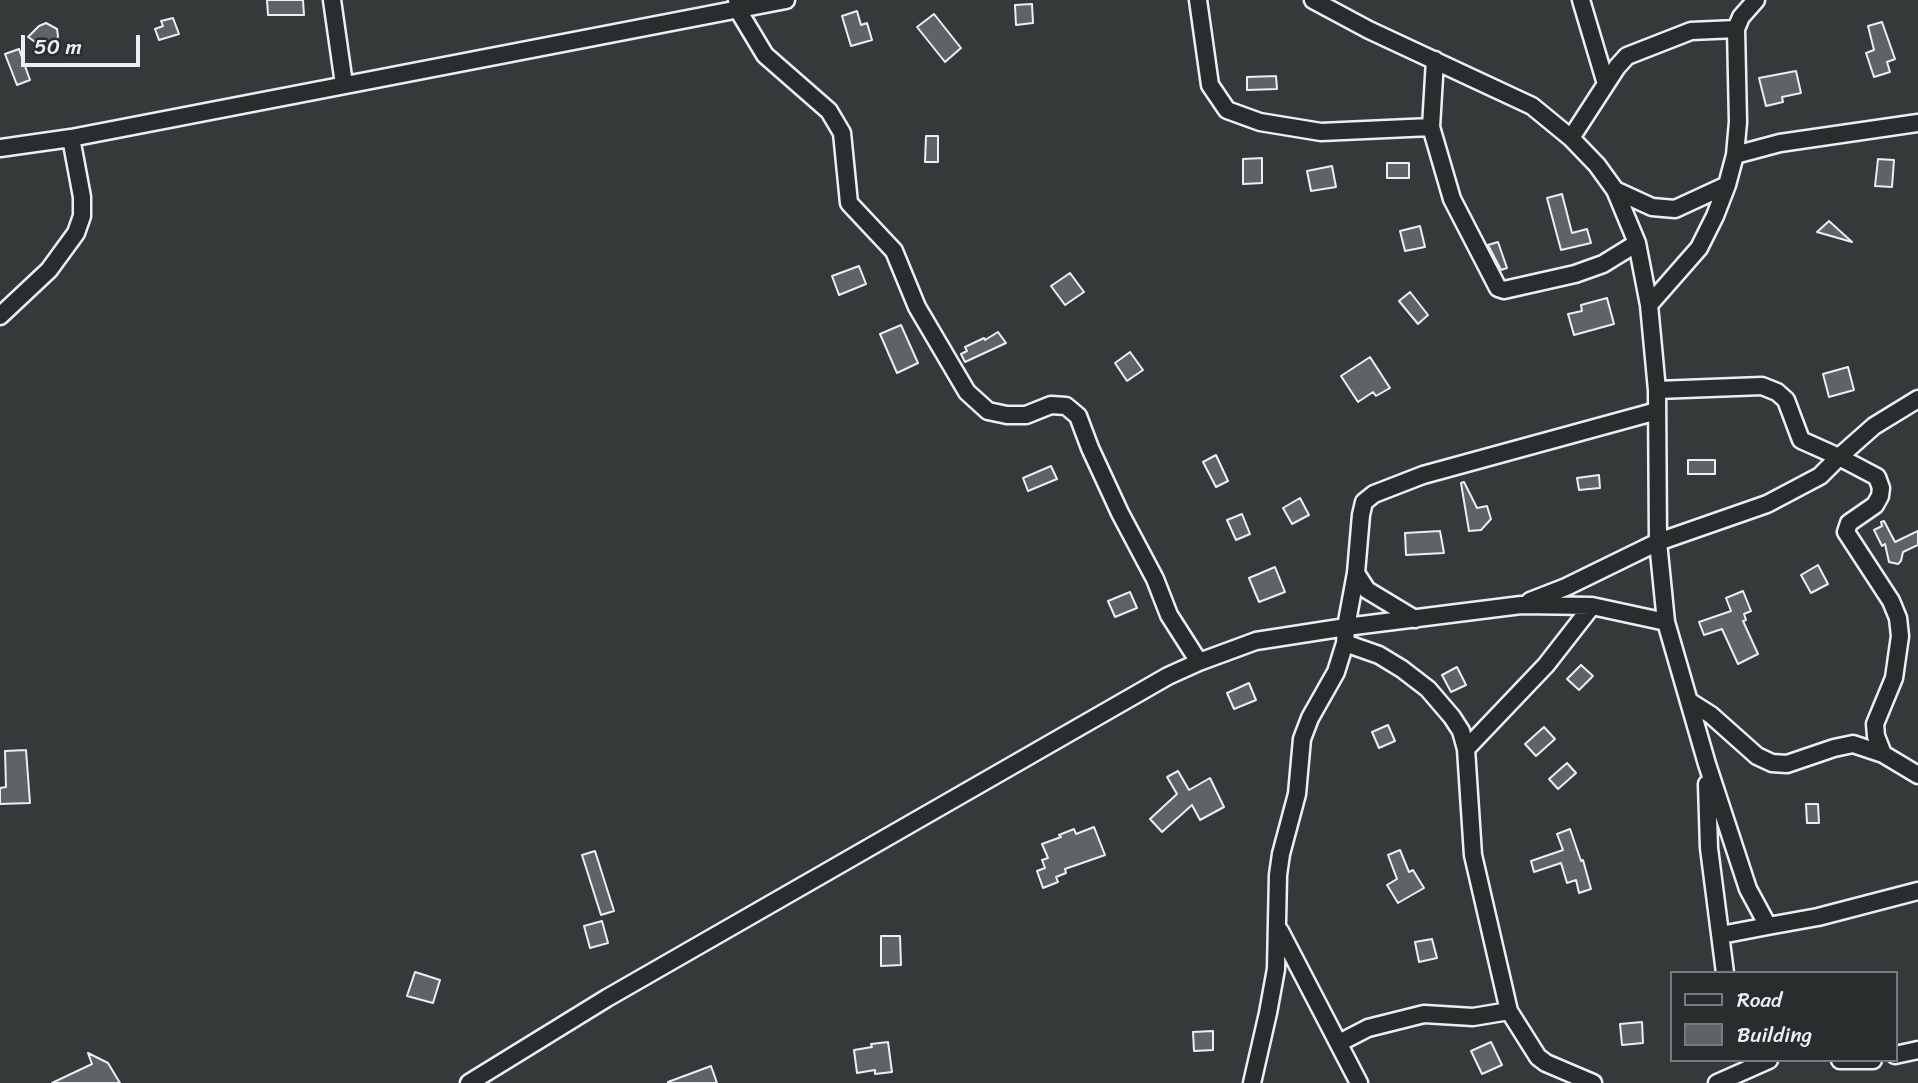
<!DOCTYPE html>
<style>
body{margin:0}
#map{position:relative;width:1918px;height:1083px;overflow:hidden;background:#35393a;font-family:Sriracha,sans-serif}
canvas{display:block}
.legend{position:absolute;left:1670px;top:971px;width:228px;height:91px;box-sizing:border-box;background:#2a2d2e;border:2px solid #767b7f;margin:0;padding:9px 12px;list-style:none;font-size:21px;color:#e8f1f8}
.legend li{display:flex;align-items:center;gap:14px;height:35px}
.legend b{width:35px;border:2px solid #767b7f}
.scale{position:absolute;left:21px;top:35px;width:119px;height:32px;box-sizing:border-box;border:4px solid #e8f1f8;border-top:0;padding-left:9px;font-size:21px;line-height:24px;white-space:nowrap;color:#e8f1f8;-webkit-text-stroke:5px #2a2d2e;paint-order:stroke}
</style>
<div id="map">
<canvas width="1918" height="1083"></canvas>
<ul class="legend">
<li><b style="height:9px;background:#2a2d2e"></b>Road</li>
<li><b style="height:19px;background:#5f6365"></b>Building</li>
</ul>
<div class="scale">50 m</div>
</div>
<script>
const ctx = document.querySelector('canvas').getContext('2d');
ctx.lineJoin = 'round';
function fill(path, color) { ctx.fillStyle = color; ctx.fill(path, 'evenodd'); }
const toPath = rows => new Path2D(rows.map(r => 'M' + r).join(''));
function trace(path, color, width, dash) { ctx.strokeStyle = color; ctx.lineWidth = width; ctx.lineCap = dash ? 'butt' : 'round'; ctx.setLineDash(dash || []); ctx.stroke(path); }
const building = toPath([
 [267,0,303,0,304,15,268,15,267,0],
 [1032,4,1033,23,1016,25,1015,5,1032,4],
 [857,11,861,25,867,23,872,40,851,46,842,16,857,11],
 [934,14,961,48,945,62,917,27,934,14],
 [173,18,179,34,159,40,155,29,163,26,161,21,173,18],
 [1882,22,1895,59,1887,62,1890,72,1874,77,1866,53,1874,50,1868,26,1882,22],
 [46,23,57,29,58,36,56,43,49,47,41,46,28,37,39,26,46,23],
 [19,49,30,80,17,85,5,54,19,49],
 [1796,71,1801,93,1782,97,1783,102,1766,106,1759,78,1796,71],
 [1276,76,1277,89,1247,90,1247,77,1276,76],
 [926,136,938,136,938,162,925,162,926,136],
 [1262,158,1262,183,1243,184,1243,159,1262,158],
 [1878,159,1894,160,1892,187,1875,186,1878,159],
 [1387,163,1409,163,1409,178,1387,178,1387,163],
 [1332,166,1336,187,1311,191,1307,171,1332,166],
 [1562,194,1572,233,1587,229,1591,243,1561,250,1547,198,1562,194],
 [1829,221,1852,242,1817,232,1829,221],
 [1420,226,1425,247,1405,251,1400,231,1420,226],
 [1498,242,1507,268,1501,270,1488,245,1498,242],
 [859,266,866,284,839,295,832,276,859,266],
 [1070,273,1084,292,1065,305,1051,286,1070,273],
 [1410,292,1428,315,1418,324,1399,301,1410,292],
 [1607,298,1614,324,1574,335,1568,314,1582,311,1581,305,1607,298],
 [901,325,918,363,897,373,880,334,901,325],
 [998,332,1006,343,965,362,961,354,967,351,965,347,984,338,985,340,998,332],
 [1130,352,1143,370,1127,381,1115,363,1130,352],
 [1370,357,1390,388,1376,396,1373,392,1358,402,1341,376,1370,357],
 [1848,367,1854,390,1829,397,1823,374,1848,367],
 [1216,455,1228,481,1216,487,1203,462,1216,455],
 [1688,460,1715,460,1715,474,1688,474,1688,460],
 [1051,466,1057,479,1028,491,1023,478,1051,466],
 [1599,475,1600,488,1579,490,1577,478,1599,475],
 [1464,482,1477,508,1487,506,1491,519,1481,530,1469,531,1461,483,1464,482],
 [1300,498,1309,515,1292,524,1283,508,1300,498],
 [1242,514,1250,534,1236,540,1227,520,1242,514],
 [1884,521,1895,542,1918,531,1918,545,1903,552,1901,561,1898,564,1889,562,1885,544,1882,546,1874,530,1882,526,1881,522,1884,521],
 [1440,531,1444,553,1406,555,1405,533,1440,531],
 [1818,565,1828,584,1811,593,1801,575,1818,565],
 [1275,567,1285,592,1259,602,1249,578,1275,567],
 [1743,591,1751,611,1744,614,1746,620,1743,621,1758,654,1738,664,1722,629,1704,635,1699,622,1731,611,1726,598,1743,591],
 [1130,592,1137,608,1115,617,1108,601,1130,592],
 [1581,665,1593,676,1579,690,1567,679,1581,665],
 [1457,667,1466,685,1451,692,1442,675,1457,667],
 [1249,683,1256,700,1234,709,1227,693,1249,683],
 [1388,725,1395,741,1379,748,1372,732,1388,725],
 [1544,727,1555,739,1536,756,1525,744,1544,727],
 [26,750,30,803,0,804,0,788,6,787,5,751,26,750],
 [1567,763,1576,773,1558,789,1549,779,1567,763],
 [1178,771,1189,790,1210,778,1224,807,1200,820,1192,805,1162,832,1150,819,1177,794,1167,777,1178,771],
 [1806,804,1818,804,1819,823,1807,823,1806,804],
 [1094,827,1105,855,1065,869,1066,873,1056,877,1058,882,1043,888,1037,871,1045,868,1042,860,1048,858,1042,844,1061,837,1059,835,1074,829,1076,834,1094,827],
 [1570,829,1581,861,1583,860,1591,889,1579,893,1576,880,1567,883,1561,863,1534,872,1531,861,1563,850,1557,834,1570,829],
 [1400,850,1409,872,1413,870,1424,888,1398,903,1387,885,1397,879,1388,855,1400,850],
 [595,851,614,911,601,915,582,855,595,851],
 [602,921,608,943,590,948,584,926,602,921],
 [881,936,900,936,901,965,881,966,881,936],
 [1432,939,1437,958,1419,962,1415,942,1432,939],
 [415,972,440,980,433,1003,407,996,415,972],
 [1642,1022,1643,1043,1622,1045,1620,1024,1642,1022],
 [1213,1031,1213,1050,1194,1051,1193,1032,1213,1031],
 [888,1042,892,1072,875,1074,875,1070,857,1073,854,1050,872,1047,871,1044,888,1042],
 [1491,1042,1502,1065,1482,1074,1471,1051,1491,1042],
 [88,1053,108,1063,120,1083,52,1083,92,1064,88,1053],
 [711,1066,717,1083,668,1083,668,1082,711,1066]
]);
fill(building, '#5f6365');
trace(building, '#e8f1f8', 2);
const street = toPath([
 [332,0,344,84],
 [737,0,738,10,765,55,829,111,842,133,849,203,894,251,917,307,967,392,988,411,1007,415,1026,415,1051,405,1066,406,1078,416,1090,448,1120,513,1155,579,1169,615,1199,662],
 [1198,0,1210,85,1227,110,1260,122,1321,132,1431,127],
 [1313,0,1369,30,1532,106,1571,138,1597,165,1615,190,1637,243,1649,305,1657,390,1658,542,1666,622,1707,764,1748,889,1768,926,1818,917,1918,891],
 [1581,0,1606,84],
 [1435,60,1431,127,1452,199,1498,288,1504,290,1575,274,1603,264,1637,243],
 [1571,138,1617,67,1627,56,1691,31,1736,29],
 [0,148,71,138,786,0],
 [1735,155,1780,143,1918,123],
 [1615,190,1652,207,1675,209,1727,185],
 [1649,305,1699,248,1715,216,1727,185,1735,155,1738,122,1736,29,1741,17,1756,0],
 [0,316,49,270,76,233,82,216,82,197,71,138],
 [1657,390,1762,386,1777,392,1786,400,1801,440,1839,457,1874,426,1918,399],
 [1356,573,1367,590,1415,619],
 [1530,601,1566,587,1658,542,1767,504,1820,476,1839,457,1877,477,1881,488,1880,496,1875,505,1849,523,1846,532,1891,601,1898,618,1900,636,1894,678,1875,724,1876,736,1883,754],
 [1689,701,1711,715,1757,756,1772,763,1787,764,1834,748,1853,744,1883,754,1918,775],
 [1466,749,1546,665,1592,606],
 [1707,784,1709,848,1725,973],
 [1280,931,1359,1083],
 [1721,935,1768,926],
 [1339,1043,1368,1028,1424,1014,1473,1017,1509,1011],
 [1895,1055,1918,1050],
 [1840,1060,1873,1060],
 [469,1083,607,998,1168,676,1199,662,1256,641,1346,627,1521,605,1592,606,1666,622],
 [1252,1083,1268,1013,1276,969,1278,875,1281,854,1297,794,1302,739,1310,718,1336,672,1345,643],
 [1593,1083,1546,1063,1538,1057,1509,1011,1473,855,1466,749,1461,731,1452,717,1428,689,1402,669,1379,655,1345,643,1346,627,1356,573,1361,515,1364,502,1374,494,1423,475,1657,411],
 [1717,1083,1769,1060]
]);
trace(street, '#e8f1f8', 21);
trace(street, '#2a2d2e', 16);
</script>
